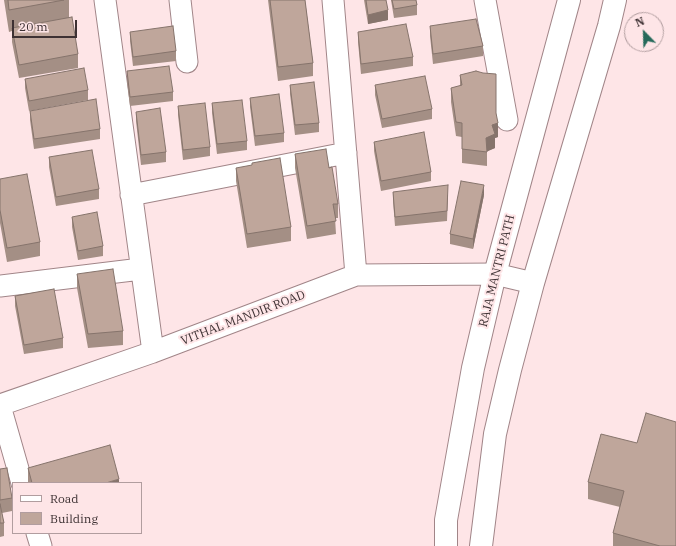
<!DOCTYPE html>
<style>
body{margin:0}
#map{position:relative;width:676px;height:546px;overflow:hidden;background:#fee5e7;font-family:"IBM Plex Serif",serif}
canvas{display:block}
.legend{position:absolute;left:12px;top:482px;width:130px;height:52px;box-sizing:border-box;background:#fee5e7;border:1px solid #b19d9f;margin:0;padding:5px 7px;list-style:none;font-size:12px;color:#3d3133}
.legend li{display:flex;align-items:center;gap:8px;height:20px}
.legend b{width:20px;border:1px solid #b19d9f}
.north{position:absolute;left:624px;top:12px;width:40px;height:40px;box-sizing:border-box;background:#fee5e7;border:1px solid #b19d9f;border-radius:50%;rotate:337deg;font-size:11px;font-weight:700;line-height:16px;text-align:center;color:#3d3133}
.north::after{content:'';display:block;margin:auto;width:14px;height:18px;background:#276a5b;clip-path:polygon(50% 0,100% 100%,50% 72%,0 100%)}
.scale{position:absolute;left:12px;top:20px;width:65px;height:18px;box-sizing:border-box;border:2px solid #3d3133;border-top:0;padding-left:5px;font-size:12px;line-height:14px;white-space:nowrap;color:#3d3133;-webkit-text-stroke:3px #fee5e7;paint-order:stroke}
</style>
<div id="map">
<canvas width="676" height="546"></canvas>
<ul class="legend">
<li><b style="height:5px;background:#fff"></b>Road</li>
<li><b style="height:11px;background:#bfa69b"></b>Building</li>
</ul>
<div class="north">N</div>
<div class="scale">20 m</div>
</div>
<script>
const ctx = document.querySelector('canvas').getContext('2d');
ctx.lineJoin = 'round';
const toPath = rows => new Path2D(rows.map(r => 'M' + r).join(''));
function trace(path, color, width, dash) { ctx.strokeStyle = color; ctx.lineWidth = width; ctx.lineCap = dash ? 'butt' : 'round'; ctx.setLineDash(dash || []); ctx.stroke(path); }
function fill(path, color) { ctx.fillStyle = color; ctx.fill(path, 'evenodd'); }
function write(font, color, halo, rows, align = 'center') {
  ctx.font = font + ' "IBM Plex Serif",serif'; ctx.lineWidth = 4; ctx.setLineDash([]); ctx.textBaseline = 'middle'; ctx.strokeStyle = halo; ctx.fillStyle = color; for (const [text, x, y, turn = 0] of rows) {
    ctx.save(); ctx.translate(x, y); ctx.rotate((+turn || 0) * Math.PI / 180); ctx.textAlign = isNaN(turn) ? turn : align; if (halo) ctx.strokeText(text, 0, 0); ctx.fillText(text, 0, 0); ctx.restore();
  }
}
const minor = toPath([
 [105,0,153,352],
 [180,0,187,62],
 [333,0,356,275],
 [485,0,507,120],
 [131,195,346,153],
 [0,286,141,269],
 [0,405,153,352,356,275,495,274,533,283],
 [0,406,22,483],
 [37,533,41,546]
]);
const major = toPath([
 [446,546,446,520,473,368,495,274,569,0],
 [481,546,495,434,510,370,533,283,609,26,615,0]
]);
trace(minor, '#a18588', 23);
trace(major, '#a18588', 24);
trace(minor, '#fff', 21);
trace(major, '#fff', 22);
fill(toPath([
 [4,0,69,0,69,18,78,54,78,68,19,78,12,42,12,31,9,32],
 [268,0,305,0,313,63,313,76,278,81],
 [364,0,386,0,388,20,368,24],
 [391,0,416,0,417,5,417,15,394,18],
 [430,26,483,46,483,56,433,64,430,36],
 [130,32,176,51,176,61,133,66,130,41],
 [358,32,413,57,413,66,361,74,358,42],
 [127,71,173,92,173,101,130,106,127,81],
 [460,75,496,113,498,137,495,138,495,148,487,151,487,166,462,163,462,137,456,136,451,102,451,88,460,86],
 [25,79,88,90,88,100,29,111,25,88],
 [290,85,319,123,319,132,295,135,290,94],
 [375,85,432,109,432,119,382,128,375,95],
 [250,98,284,133,284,142,255,146,250,107],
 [212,103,247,141,247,150,217,154,212,113],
 [178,106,210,147,210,156,183,160,178,115],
 [30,111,100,129,100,139,34,149,30,120],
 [136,112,166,152,166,162,141,165,136,121],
 [374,142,431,172,431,181,381,191,374,151],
 [295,154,329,168,338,204,338,218,335,218,336,234,307,239,295,168],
 [49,157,99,189,99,199,56,206,49,167],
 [236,168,291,227,291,241,247,248,236,181],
 [0,179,40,242,40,256,7,262,0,223],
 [393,192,448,195,447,221,395,226,393,201],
 [484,195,473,249,450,244,450,234],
 [72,217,103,246,103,256,78,260,72,227],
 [77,274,123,331,123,345,88,348,77,288],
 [15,296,63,338,63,348,24,354,15,306],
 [637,443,676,546,613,546,613,533,620,507,588,499,588,482],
 [28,468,119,483,28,483],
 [0,469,12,498,12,511,2,513,4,523,4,536,0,537]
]), '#a48f85');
fill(toPath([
 [388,10,388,20,368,24,368,15],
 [498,123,498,137,495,138,495,148,486,152,486,138,492,125],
 [484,185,484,195,473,249,473,239],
 [119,479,119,483,106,483]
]), '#86746c');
const building = toPath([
 [8,0,64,0,9,10,8,0],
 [270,0,305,0,313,63,278,67,270,0],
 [366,0,386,0,388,10,368,15,366,0],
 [392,0,416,0,417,5,394,9,392,0],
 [72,17,78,54,19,65,12,28,72,17],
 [476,19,483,46,433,54,430,26,476,19],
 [406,24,413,57,361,64,358,32,406,24],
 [173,26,176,51,133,57,130,32,173,26],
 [169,66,173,92,130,97,127,71,169,66],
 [84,68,88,90,29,101,25,79,84,68],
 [476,71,483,73,496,74,496,113,498,123,492,125,495,134,486,138,487,152,462,149,462,123,456,122,451,88,462,85,460,75,476,71],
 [425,76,432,109,382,119,375,85,425,76],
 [314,82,319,123,295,125,290,85,314,82],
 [279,94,284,133,255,136,250,98,279,94],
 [96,99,100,129,34,139,30,111,96,99],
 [242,100,247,141,217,144,212,103,242,100],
 [205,103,210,147,183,150,178,106,205,103],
 [160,108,166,152,141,155,136,112,160,108],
 [424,132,431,172,381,181,374,142,424,132],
 [326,149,329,168,332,167,338,204,333,204,336,221,307,226,295,154,326,149],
 [92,150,99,189,56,197,49,157,92,150],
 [280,158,291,227,247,234,236,168,252,165,252,163,280,158],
 [27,174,40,242,7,248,0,210,0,179,27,174],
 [461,181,484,185,473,239,450,234,461,181],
 [448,185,447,211,395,217,393,192,448,185],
 [97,212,103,246,78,251,72,217,97,212],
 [113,269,123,331,88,334,77,274,113,269],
 [54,289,63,338,24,345,15,296,54,289],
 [646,413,676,422,676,546,660,546,613,533,624,491,588,482,601,434,637,443,646,413],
 [110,445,119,479,106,483,32,483,28,468,110,445],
 [7,468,12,498,0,500,0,469,7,468],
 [0,504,4,523,0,523,0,504]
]);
fill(building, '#bfa69b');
trace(building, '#86746c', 1);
write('12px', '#3d3133', '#fee5e7', [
 ["RAJA MANTRI PATH",497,271,-76],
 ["VITHAL MANDIR ROAD",243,318,-21]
]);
</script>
